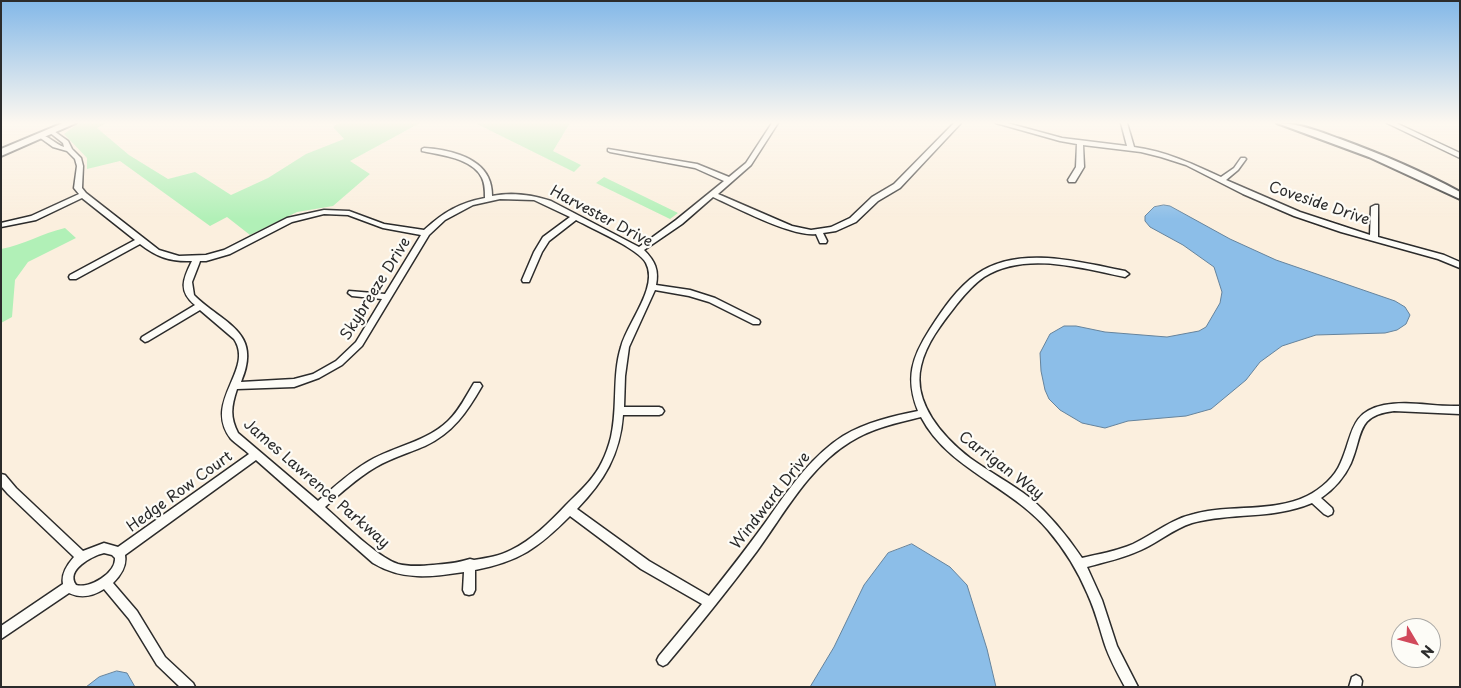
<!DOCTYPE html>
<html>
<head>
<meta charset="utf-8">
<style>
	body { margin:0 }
	#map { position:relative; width:1461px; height:688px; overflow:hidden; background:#fbefde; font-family:"Playpen Sans",sans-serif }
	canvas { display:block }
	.frame { position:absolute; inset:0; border:2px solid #2b2b2b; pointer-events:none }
	.north { position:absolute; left:1391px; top:618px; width:50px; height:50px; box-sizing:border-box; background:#fdfcf7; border:1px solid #a9a8a5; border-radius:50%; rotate:127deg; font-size:14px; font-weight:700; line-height:20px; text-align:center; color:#2b2b2b }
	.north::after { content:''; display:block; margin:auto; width:18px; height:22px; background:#d1495b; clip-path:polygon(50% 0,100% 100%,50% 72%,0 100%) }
</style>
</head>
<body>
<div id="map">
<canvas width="1461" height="688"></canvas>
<div class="frame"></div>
<div class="north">N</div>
</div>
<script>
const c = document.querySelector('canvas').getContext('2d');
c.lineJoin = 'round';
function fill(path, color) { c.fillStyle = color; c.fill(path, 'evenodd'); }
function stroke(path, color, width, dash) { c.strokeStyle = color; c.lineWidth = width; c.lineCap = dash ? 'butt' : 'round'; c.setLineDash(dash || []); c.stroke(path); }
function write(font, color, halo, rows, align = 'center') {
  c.font = font + ' "Playpen Sans",sans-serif'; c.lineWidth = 4.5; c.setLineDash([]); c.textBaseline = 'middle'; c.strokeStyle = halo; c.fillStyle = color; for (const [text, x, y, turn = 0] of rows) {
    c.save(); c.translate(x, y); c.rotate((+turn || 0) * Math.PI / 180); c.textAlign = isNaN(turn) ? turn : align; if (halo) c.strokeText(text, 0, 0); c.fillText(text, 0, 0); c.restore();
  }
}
const green = new Path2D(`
	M79 123H106L97 128 129 155 168 179 195 172 231 195 268 178 306 154 344 139 333 127 339 123H420L350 161 370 174 333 206 297 212 250 235 227 217 210 226 120 161 87 169V158L64 134Z
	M475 123H570L553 151 581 165 574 172Z
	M604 177 678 213 670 219 596 183Z
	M65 228 76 238 28 262 15 280 12 317 1 323V249C23 245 43 233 65 228Z`);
const water = new Path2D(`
	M1164 205 1170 206 1230 239 1276 260 1395 301 1405 307 1410 315 1406 324 1397 330 1385 333 1316 335 1282 346 1260 362 1246 380 1211 409 1186 416 1128 421 1105 428 1082 423 1060 410 1049 399 1045 390 1041 371 1040 353 1050 334 1064 326H1076L1105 332 1167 337 1199 331 1206 327 1220 303 1222 292 1214 267 1183 245 1150 227 1145 221V216L1154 207Z
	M912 544 950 567 967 585 987 649 996 687H810L834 647 864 585 888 553Z
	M117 671 127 673 135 687H86L99 677Z`);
const street = new Path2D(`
	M772 123H778L751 165 718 194 792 226 811 230 831 227 850 218 872 197 894 184 954 123H961L900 188 878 201 856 222 836 231 823 233 827 241 826 243H820L816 234C792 237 737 208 713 197L682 224 644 250C655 261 659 270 656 285L690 290 715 298 759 320 760 322 759 324H753L709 302 689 296 655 290 629 347 625 376 624 407H659L662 408 664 411 662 414 659 415H623C620 455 604 481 577 509L649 561 709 596C728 572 747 548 765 523 787 492 810 457 843 436 866 422 893 416 918 411 905 378 912 357 930 329 943 309 957 288 977 274 1019 245 1079 262 1125 271L1129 274 1125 277C1081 268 1025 251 984 277 974 284 965 294 957 304 943 322 926 343 921 366 912 403 943 437 970 458 989 472 1011 483 1030 498 1050 515 1067 536 1082 558 1099 554 1117 551 1133 544 1154 534 1171 519 1194 514 1231 504 1272 513 1307 496 1321 489 1335 477 1341 462 1353 436 1349 412 1384 405 1408 400 1435 407 1460 406V414L1394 411C1356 415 1363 435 1351 463 1344 478 1334 489 1321 498L1332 508 1333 511 1332 514 1328 516 1324 514 1312 503C1271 520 1232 512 1192 523 1173 529 1159 542 1141 550 1124 558 1105 562 1087 567L1102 600 1117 646 1138 687H1125C1117 672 1109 658 1104 642 1099 626 1095 610 1088 595 1078 571 1065 550 1048 530 1011 486 948 469 921 417 897 423 872 428 850 442 809 467 784 514 757 551 728 590 698 627 667 664L663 666 659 664 657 660 659 656 702 604 641 569 570 516C538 548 520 561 475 570V590L473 594 469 595 465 594 463 590 464 572C431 577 403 581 373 563L256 460 125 555C127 566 121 575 113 583L137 611 165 657 193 683 195 687H180L157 665 129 619 104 589C93 596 82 599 69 593L1 639V626L63 584C61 574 67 565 74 557L8 494 1 486V474L5 475 16 488 83 551 104 543 118 547 249 454C244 449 236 444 231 439 202 401 255 370 234 339L200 310 148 341 145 342 141 339 142 337 195 305C178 291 183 279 192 261 170 262 157 257 140 244L76 279H70L69 277 70 275 135 240 82 198 36 220 1 227V223L31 216 79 194 74 188 77 166 75 159 67 151 53 147 39 137V135C47 134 55 144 64 147L63 143 49 132 48 131 51 129 68 141 72 149 81 158 83 166 82 188 86 193 159 250 179 256 206 255 224 250 287 218 324 210 349 211 384 224 424 230C444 212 459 203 485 198 485 191 485 184 482 178 473 158 440 155 422 151V149L424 148C445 149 478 156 488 177 491 183 492 190 492 196 511 192 533 195 551 201L639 247 676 220 724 181 695 168 610 152 608 151V149L697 164 729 177 746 163ZM500 199 534 200 570 217 543 237 534 252 522 280 523 282H529L542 252 549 241 576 220C591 228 639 249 646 263 659 287 627 323 621 347 612 376 618 407 611 437 609 445 606 454 602 462 594 479 579 492 566 505 550 522 532 540 511 550 500 556 487 558 474 560L470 559C458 563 445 564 433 565 422 566 409 567 398 564 377 557 343 523 325 507 341 493 357 478 376 467 391 458 409 453 425 446 453 433 467 412 482 386L480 383H474C466 396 459 411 448 421 426 442 395 446 369 461 350 472 334 487 318 501L238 433C230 417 231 407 237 389L294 387 319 378 342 365 362 346 429 235 445 220 473 205ZM324 214 348 215 383 228 421 235 385 294 349 291 348 293 352 296 382 299 356 342 336 361 313 374 294 379 241 382C263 331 223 324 194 295L192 282 199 264 200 261H206L230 254 292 222ZM104 553 112 555 115 558C116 573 90 589 76 585 65 570 92 556 104 553Z
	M996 123H1007L1062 138 1127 146 1121 123H1127L1134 147C1165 151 1193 164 1221 177L1234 168 1241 158H1245L1246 159 1238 170 1226 180 1300 212 1370 235 1371 207 1375 205H1378V237L1444 255 1460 262V268L1438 259 1341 232 1294 216 1243 194 1186 165 1161 157 1141 152 1083 145 1084 167 1075 182H1069L1068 180 1076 167 1077 144 1060 141Z
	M1387 123H1396L1460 153V158Z
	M1356 675 1360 677 1362 681 1361 687H1349L1352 677Z`);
const secondary = new Path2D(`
	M63 123H76L1 156V149Z
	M1277 123C1299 123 1320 132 1340 139 1381 154 1421 171 1460 192V199L1369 157Z`);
const streetNames = [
	["Coveside Drive",1319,204,19],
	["Harvester Drive",601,217,28],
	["Skybreeze Drive",376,289,-58],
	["Carrigan Way",1001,466,37],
	["James Lawrence Parkway",316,484,41],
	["Hedge Row Court",180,492,-36],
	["Windward Drive",771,501,-52]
];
fill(green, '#b1f0b7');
fill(water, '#8cbee8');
stroke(water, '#65839c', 1);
stroke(street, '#2b2b2b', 3);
stroke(secondary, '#2b2b2b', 4);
fill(street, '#fdfcf7');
fill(secondary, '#fdfcf7');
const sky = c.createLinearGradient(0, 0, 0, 219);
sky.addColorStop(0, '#83b8e8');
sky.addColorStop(0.56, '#fdf8f0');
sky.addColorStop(1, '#fdf8f000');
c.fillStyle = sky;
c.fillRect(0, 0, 1461, 219);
write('15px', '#2b2b2b', '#fdfcf7', streetNames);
</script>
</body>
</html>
